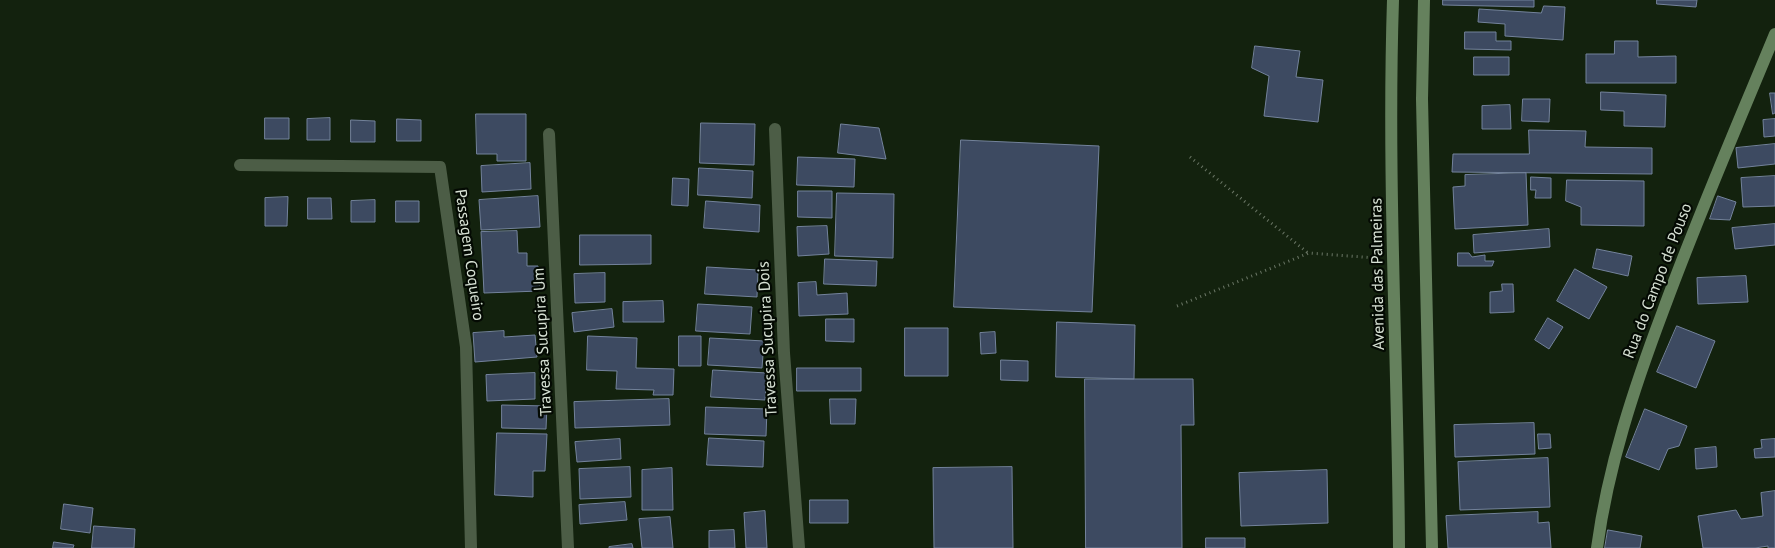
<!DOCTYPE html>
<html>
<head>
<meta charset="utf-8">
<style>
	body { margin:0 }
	canvas { display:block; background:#13220e }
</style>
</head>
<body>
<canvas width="1775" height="548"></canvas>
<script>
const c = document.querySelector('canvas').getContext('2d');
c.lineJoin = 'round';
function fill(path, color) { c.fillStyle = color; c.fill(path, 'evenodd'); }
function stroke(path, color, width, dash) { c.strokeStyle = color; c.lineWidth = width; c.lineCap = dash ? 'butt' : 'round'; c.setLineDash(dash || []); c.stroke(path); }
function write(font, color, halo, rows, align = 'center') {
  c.font = font + ' "PT Sans",sans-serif'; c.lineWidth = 4.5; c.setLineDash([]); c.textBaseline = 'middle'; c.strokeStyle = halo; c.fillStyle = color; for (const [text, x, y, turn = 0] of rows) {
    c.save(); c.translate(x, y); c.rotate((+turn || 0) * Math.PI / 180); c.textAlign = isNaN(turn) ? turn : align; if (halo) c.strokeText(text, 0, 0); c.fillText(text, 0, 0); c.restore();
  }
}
const building = new Path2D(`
	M1443 0H1534V7L1443 5Z
	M1657 0H1697L1696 7 1657 4Z
	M1544 6 1565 7 1563 40 1505 36V24L1478 22 1479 9 1541 13Z
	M1465 32H1496V41H1511V50L1465 49Z
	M1615 41H1638V57L1676 56V83H1586V54H1614Z
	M1255 46 1300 51 1296 77 1323 80 1318 122 1264 116 1269 76 1252 68Z
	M1474 57H1509V75H1474Z
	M1601 92 1666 95 1665 127 1624 126V111L1601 110Z
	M1770 93H1775V113L1773 114Z
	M1523 99H1550L1549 122 1522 121Z
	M1510 105 1511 129H1482V106Z
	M476 114H526V161H497V154H477Z
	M265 118H289V139H265Z
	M330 118V140H307V119Z
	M397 119 421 120V141H397Z
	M1775 119V136L1764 137 1763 120Z
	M351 120 375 121V142H351Z
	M701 123 755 124 754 165 700 163Z
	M841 124 879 128 886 159 838 153Z
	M1529 130 1586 131 1585 147 1652 148V174L1452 172 1453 154H1529Z
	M961 140 1099 146 1092 312 954 307Z
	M1775 144V164L1738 168 1736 148Z
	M798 157 855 159 854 187 797 185Z
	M530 163 531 189 482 192 481 166Z
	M699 168 753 171 752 198 698 195Z
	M1526 173 1528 225 1455 229 1453 187 1465 186V175Z
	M1775 176V206L1743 207 1741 178Z
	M1531 177 1551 178V198H1535L1536 190H1531Z
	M673 178 689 179 688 206 672 205Z
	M1567 180 1644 181V226L1581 225V207L1566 201Z
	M798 191H832V218L798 217Z
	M837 193 894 194 893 258 835 256Z
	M538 196 540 227 481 230 479 200Z
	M1718 196 1736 202 1730 220 1710 219Z
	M288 197 287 226H265V198Z
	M308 198H331L332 219H308Z
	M375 200V222H351V201Z
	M396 201H419V222H396Z
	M706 201 760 205 759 232 704 228Z
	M1775 224V245L1735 249 1732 228Z
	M827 226 829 254 798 256 797 227Z
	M1549 229 1550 247 1474 253 1473 235Z
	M517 231 518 253H527V266H538L540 291 484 293 481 232Z
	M580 235H651V264L580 265Z
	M1597 249 1632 256 1628 276 1593 268Z
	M1458 253H1469L1472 257 1485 255V261H1494L1492 266H1458Z
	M825 259 877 261 876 286 824 284Z
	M707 267 758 270 757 297 705 294Z
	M1575 269 1607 287 1589 319 1557 301Z
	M605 273V302L575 303 574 274Z
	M1746 276 1748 302 1698 304 1697 278Z
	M816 282 817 295 847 293 848 314 799 316 798 283Z
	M1502 284H1513L1514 312 1490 313V292L1502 291Z
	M663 301 664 322H623V302Z
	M698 304 752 307 750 334 696 331Z
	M612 309 614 327 574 332 572 313Z
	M1548 318 1563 327 1549 349 1535 340Z
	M826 319H854V342L826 341Z
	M1057 322 1135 325 1134 379 1056 377Z
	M1677 326 1715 341 1696 388 1657 372Z
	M905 328H948V376H905Z
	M504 331V337L535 335 537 357 475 362 473 333Z
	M995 332 996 353 981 354 980 333Z
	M588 336 637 338 636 368 674 369 673 395H653L654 390 616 389 617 371 587 370Z
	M679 336H701V366H679Z
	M710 338 764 341 762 368 708 365Z
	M1001 360 1028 361V381L1001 380Z
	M797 368H861V391H797Z
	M713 370 767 373 765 400 711 397Z
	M535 373V399L487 401 486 375Z
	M1085 379H1193L1194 425H1181L1182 548H1086Z
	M669 399 670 425 575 428 574 402Z
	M830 399H856L855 424H831Z
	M502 405 547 406 546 429 502 428Z
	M706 407 767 409 766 436 705 434Z
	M1645 409 1687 426 1679 446 1668 449 1659 470 1626 457Z
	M1534 423 1535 454 1455 457 1454 425Z
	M497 433 547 434 545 471H533V497L495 495Z
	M1538 434H1550L1551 448 1539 449Z
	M709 438 764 441 763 467 707 465Z
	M620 439 621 459 577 462 575 442Z
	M1775 439V457L1755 458 1754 449 1762 448 1761 440Z
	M1716 447 1717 467 1696 469 1695 449Z
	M1548 458 1550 507 1460 510 1458 462Z
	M630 467 631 497 580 499 579 469Z
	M1012 467 1013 548H934L933 468Z
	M672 468 673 510H642V470Z
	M1327 470 1328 523 1241 526 1239 473Z
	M1775 491V548H1768V546L1755 548H1703L1698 516 1736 510 1741 519 1763 516 1761 493Z
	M810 500H848V523H810Z
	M625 502 627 520 580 524 579 505Z
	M64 504 93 508 90 533 61 529Z
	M765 511 767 548H746L744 513Z
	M1538 512V523L1549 522 1551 548H1448L1446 516Z
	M670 517 673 548H642L639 519Z
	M94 526 135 529 134 548H92Z
	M734 530 735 548H709V531Z
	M1608 530 1642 536 1640 548H1605Z
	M1206 538H1245V548H1206Z
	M54 542 74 545 73 548H53Z
	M632 544 633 548H609V547Z`);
const path = new Path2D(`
	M1190 157 1308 253
	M1177 306 1309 253 1376 258`);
const street = new Path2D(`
	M775 129 784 353 799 548
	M549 134 568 548
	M240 165 440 167 466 347 471 548`);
const secondary = new Path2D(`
	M1393 0C1387 182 1398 365 1399 548
	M1424 0 1422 99 1432 548
	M1597 548C1608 466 1634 388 1663 311 1697 218 1737 126 1775 34`);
const streetNames = [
	["Passagem Coqueiro",469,255,82],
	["Avenida das Palmeiras",1378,274,-91],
	["Rua do Campo de Pouso",1658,281,-69],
	["Travessa Sucupira Dois",768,339,-93],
	["Travessa Sucupira Um",543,342,-93]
];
fill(building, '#3d4a61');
stroke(building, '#73829b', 1);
stroke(path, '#6a7665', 3, [1, 4]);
stroke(street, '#4c5d46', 12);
stroke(secondary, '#65815d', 12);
write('16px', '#d7e1d4', '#040a03', streetNames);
</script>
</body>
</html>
